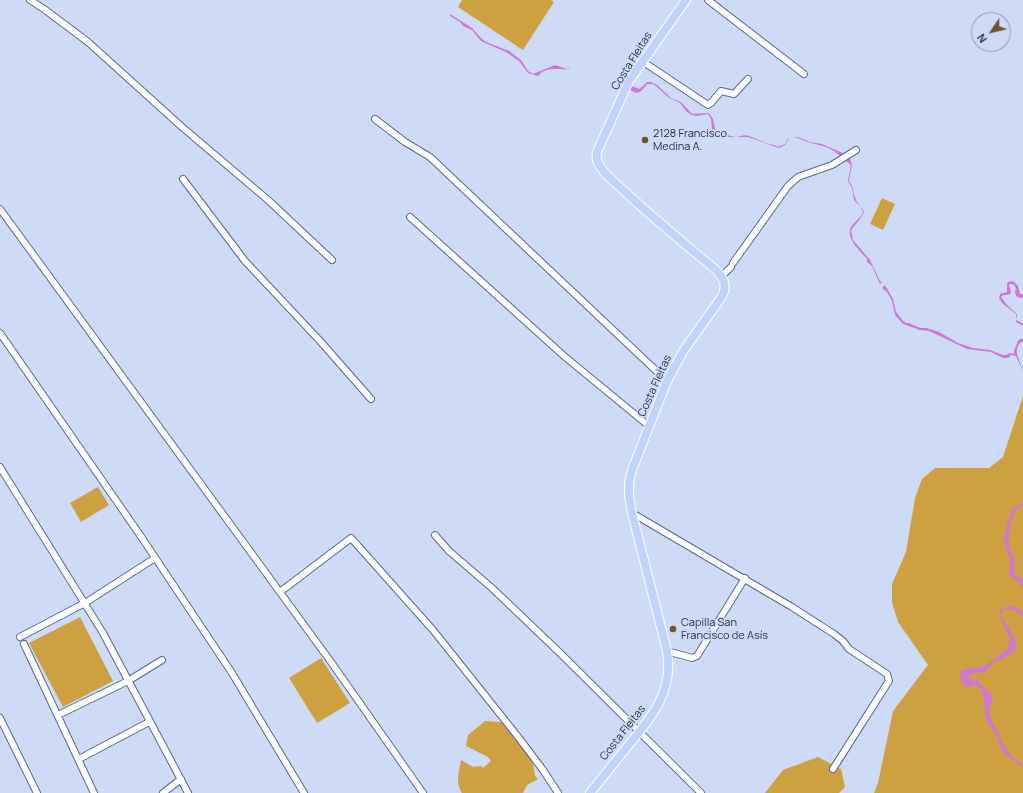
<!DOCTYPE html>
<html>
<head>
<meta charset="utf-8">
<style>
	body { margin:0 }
	#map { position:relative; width:1023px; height:793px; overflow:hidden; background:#cedbf7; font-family:Manrope,sans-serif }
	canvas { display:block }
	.north { position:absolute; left:971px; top:12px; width:40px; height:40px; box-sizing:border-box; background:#cedbf7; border:1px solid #8b96ae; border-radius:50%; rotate:235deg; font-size:11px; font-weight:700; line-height:16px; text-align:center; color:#262f40 }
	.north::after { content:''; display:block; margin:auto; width:14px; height:18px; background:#6d5626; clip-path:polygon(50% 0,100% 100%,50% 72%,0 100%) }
</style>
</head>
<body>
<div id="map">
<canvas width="1023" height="793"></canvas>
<div class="north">N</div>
</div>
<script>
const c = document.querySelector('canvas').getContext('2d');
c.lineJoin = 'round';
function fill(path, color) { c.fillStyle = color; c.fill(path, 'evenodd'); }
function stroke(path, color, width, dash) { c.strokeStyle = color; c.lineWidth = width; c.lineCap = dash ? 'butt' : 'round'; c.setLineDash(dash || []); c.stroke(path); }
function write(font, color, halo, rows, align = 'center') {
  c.font = font + ' Manrope,sans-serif'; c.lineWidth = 3.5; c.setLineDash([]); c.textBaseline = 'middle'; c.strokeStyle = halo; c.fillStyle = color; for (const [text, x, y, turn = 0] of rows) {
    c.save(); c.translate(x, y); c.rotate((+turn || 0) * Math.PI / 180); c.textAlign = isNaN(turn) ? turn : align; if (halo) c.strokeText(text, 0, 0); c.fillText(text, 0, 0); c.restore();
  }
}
const green = new Path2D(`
	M462 0H551L554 2 523 50 458 7Z
	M882 198 895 204 883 230 870 224Z
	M1023 396V793H874L878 783 893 711 928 665 898 622 892 603V584L906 552 915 498 922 479 935 468H989L1003 457Z
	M98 487 109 505 81 522 70 503Z
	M80 617 113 681 63 707 29 643Z
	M321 658 350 703 317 723 289 678Z
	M485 721 501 722 514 735 528 753 533 764 535 776 538 779 527 785 523 793H462C455 782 459 772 461 760L473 767 481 766 483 768 491 761 488 757 466 746 468 735Z
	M818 757 841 769 845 787 839 793H765L783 770Z`);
const water = new Path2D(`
	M450 14 472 28 481 38 486 42 509 51 521 60 528 71 533 74 555 65 567 69 570 68 569 69C558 70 546 66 538 76L528 73 519 61 506 52 485 43 480 40 472 30 463 26 460 22 450 16Z
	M647 82H651L657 85 671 98 681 102 692 114 709 113 713 119 715 129C720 133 729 136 736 137 740 137 744 134 749 136 755 138 760 141 766 143 771 145 774 144 778 147L785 144 788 138 798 137 810 142 822 144 845 154 842 157C838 155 836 152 832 150 824 145 816 145 808 142 801 140 797 136 789 138L785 145 779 148 748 137H729L718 133 712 129 711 119 708 114 697 116 692 115 687 112 680 103 668 97 657 87 653 84H647C641 91 640 96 630 90L631 86 640 89Z
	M850 158 852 165 849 181C855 189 852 190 855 197 856 203 862 206 864 212L860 219 851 230 853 240 870 260 880 281 882 282 880 284 872 266 867 262V259C861 252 845 238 851 227 855 221 860 219 863 212L861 207 854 200 852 188 848 181 851 165 846 161Z
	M1013 281 1018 286 1020 294H1023V297L1020 298 1017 297 1015 293 1016 288 1013 284H1010L1009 285C1011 293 1014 295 1003 295L1001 297 1008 306 1017 314 1016 320 1022 323 1023 326 1016 322V314L1002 303 999 298 1000 294 1007 292V284L1008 282Z
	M885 285 893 299 896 312 903 321 906 323H909L920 328H926L939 332 958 343 973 348 990 350 1003 355H1006L1010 353 1014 354C1013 350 1017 346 1017 342L1020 339H1023V341L1019 344 1017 349V354L1023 372 1016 356 1011 355 1008 358H1003L991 352 967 349 929 331 920 330 903 324 895 315 892 301 887 292 882 288Z
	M1023 502V505L1015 510C1012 519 1007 535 1009 544 1010 550 1013 554 1014 559 1015 570 1010 574 1023 579V587L1017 580 1009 575 1010 559 1005 545 1004 535 1012 509Z
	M1009 606 1018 608 1023 612V616C1017 611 1011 607 1003 610L1001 614C1002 621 1008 624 1010 630 1017 645 1021 649 1004 658 1001 660 998 659 995 661 991 664 988 669 984 673L975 672 968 677 970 680 976 679 991 694 992 697 989 715 999 734 1001 741 1012 757 1022 763 1023 767C1014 761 1005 756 1000 746 998 743 998 738 996 734 994 730 989 726 987 721 982 710 988 691 975 684L971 687H966L960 678 961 671C968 667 976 669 984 666 993 662 999 654 1008 649L1010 639 999 615 1000 610Z`);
const minor = new Path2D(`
	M30 0 44 9 88 42 182 127 268 200 332 260
	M708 0 804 74
	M642 61 708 105 711 103 721 91 734 94 748 79
	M375 119 405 142 430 157 667 381
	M183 179 245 261 320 341 371 399
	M0 209 331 662 423 793
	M410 217 564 356 649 426
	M733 263 788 186 798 177 832 165 856 150
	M722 276 731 267
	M0 333 140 535 232 673 304 793
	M0 467 103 633 188 793
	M632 513 792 607 834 634 843 641 849 649 887 674 889 681 887 684 833 769
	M435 535 449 551 492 588 559 652 701 793
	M280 592 351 538 433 630 519 738 543 770 558 793
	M20 637 85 603 155 558
	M24 644 94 793
	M667 651 692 658 697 656 745 578
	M58 715 128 681 162 660
	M0 718 37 793
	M79 759 149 722
	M163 793 181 779`);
const major = new Path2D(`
	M590 793C602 778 614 763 627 747 651 718 674 692 667 651L632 513C629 498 627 485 632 470L667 381 684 350 721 298C728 287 724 279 717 271 685 244 653 218 623 190 615 182 603 174 598 163 595 156 597 151 600 145L629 81 686 0`);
const markers = [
	[645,140,4,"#6d5626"],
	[673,629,4,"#6d5626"]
];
const streetNames = [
	["Costa Fleitas",632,61,-58],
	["Costa Fleitas",655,386,-66],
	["Costa Fleitas",623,733,-52]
];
const poiNames = [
	["2128 Francisco",653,134],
	["Medina A.",653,147],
	["Capilla San",681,623],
	["Francisco de Asís",681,636]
];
fill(green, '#cda13f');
fill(water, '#cf76d7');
stroke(minor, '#566991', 8);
stroke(major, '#fff', 10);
stroke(minor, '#fff', 6);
stroke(major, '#c0d3fa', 8);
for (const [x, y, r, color] of markers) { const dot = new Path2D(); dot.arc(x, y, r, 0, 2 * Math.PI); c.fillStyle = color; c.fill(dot); stroke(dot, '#cedbf7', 1.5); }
write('11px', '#262f40', '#cedbf7', streetNames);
write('11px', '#262f40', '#cedbf7', poiNames, 'left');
</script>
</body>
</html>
